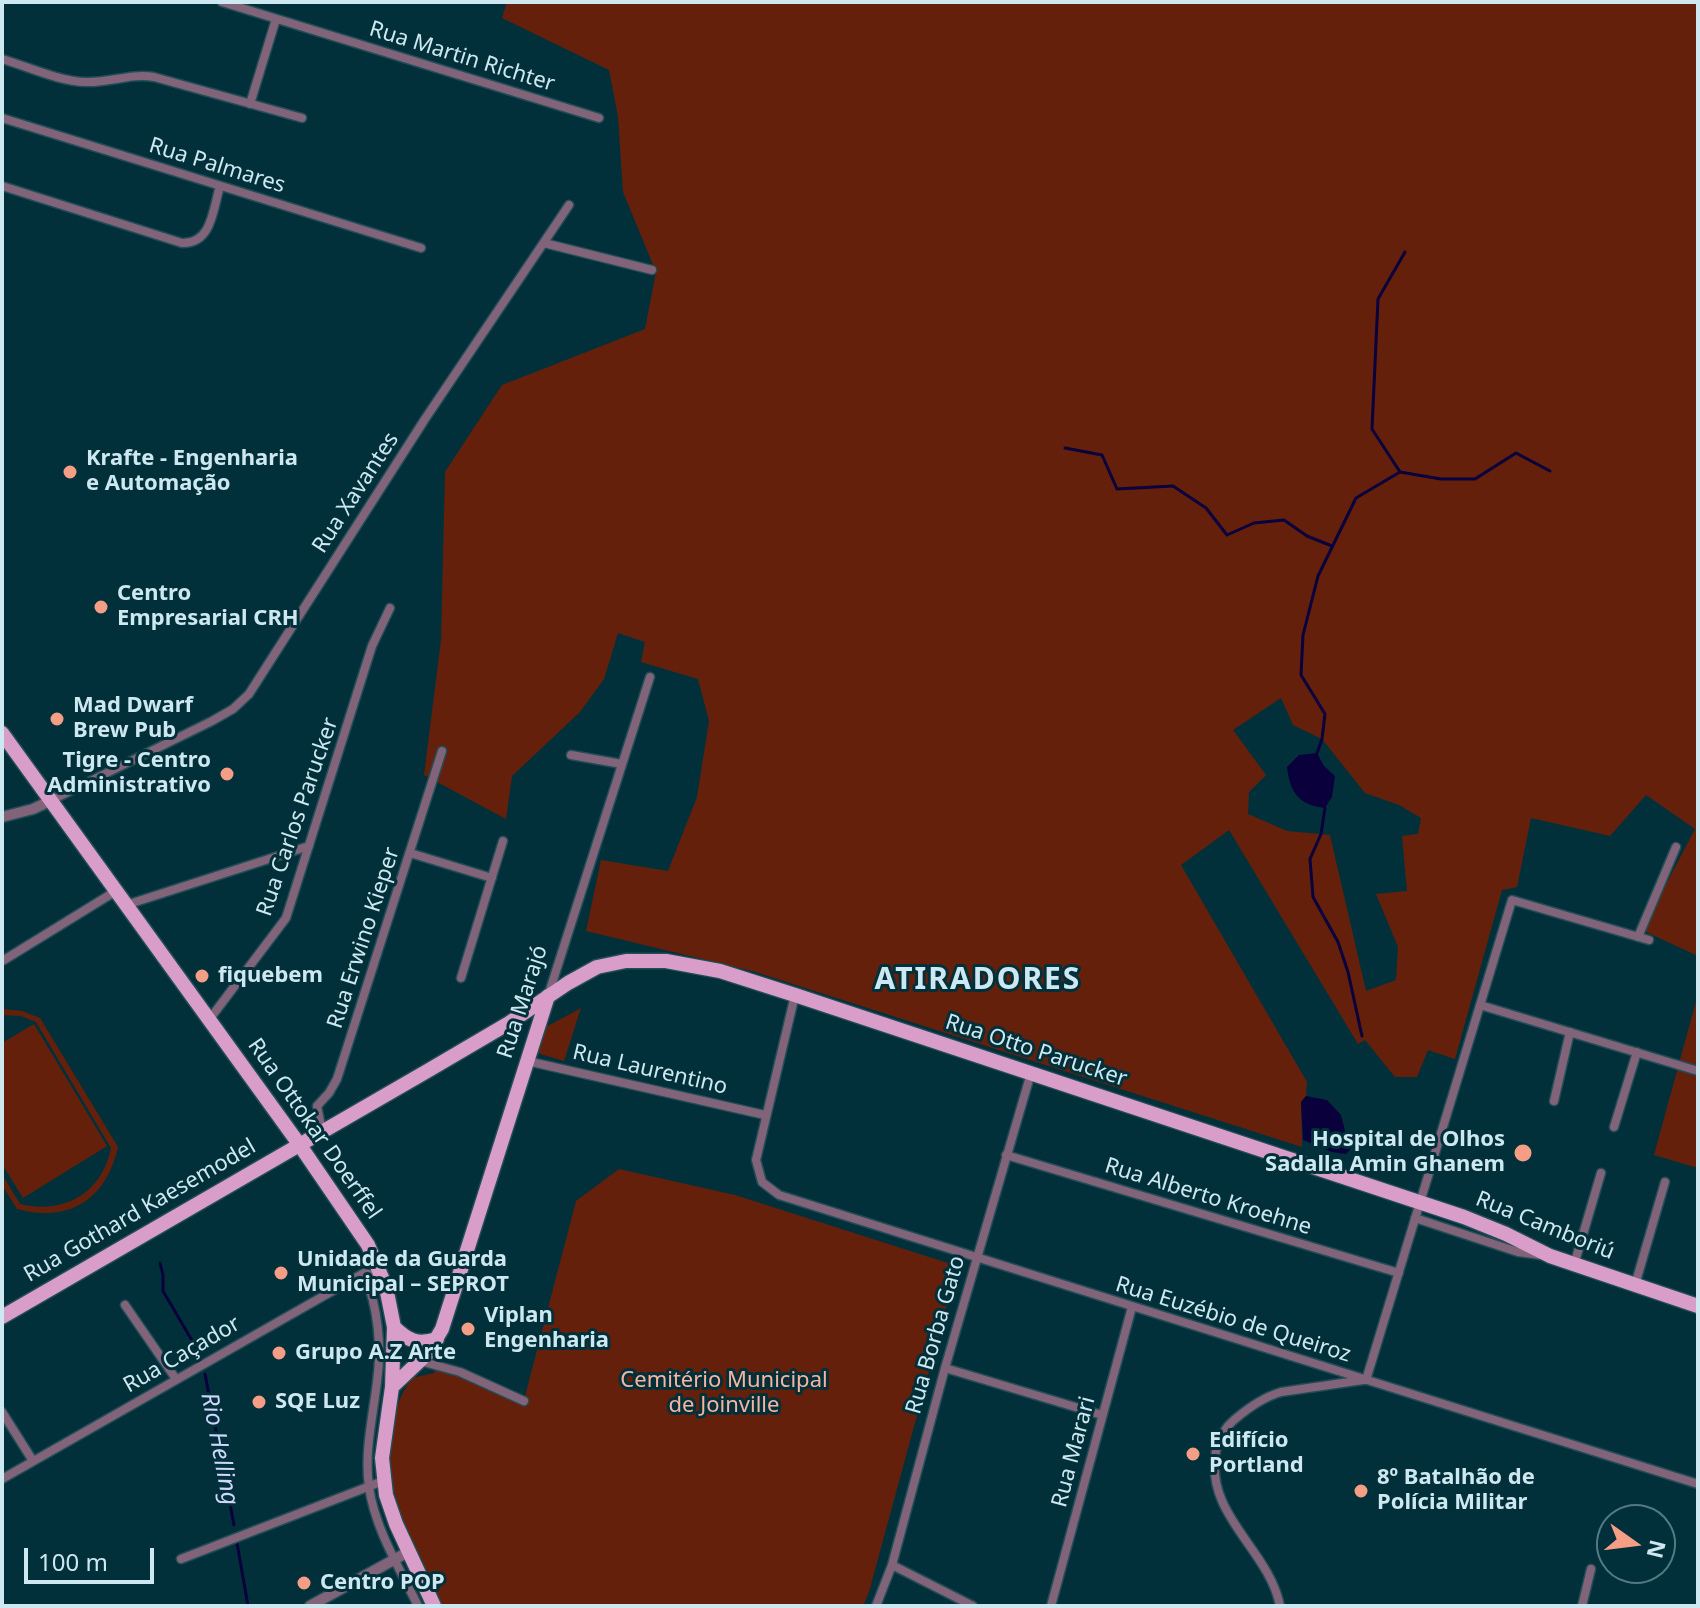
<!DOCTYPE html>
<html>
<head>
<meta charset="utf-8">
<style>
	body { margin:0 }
	#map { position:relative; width:1700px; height:1608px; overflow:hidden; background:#02303a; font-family:"Noto Sans",sans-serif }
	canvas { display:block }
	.frame { position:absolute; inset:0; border:4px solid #cde8f0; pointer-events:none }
	.north { position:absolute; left:1596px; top:1504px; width:80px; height:80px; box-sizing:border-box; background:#02303a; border:2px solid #537a83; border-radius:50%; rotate:104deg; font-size:22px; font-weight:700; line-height:32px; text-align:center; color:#cde8f0 }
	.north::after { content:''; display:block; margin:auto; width:28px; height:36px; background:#f49e86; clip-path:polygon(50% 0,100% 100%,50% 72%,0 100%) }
	.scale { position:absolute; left:24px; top:1548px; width:130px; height:36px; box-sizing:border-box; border:4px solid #cde8f0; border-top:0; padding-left:10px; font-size:24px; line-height:28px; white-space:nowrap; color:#cde8f0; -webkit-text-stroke:6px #02303a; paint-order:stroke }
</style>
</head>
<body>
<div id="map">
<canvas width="1700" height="1608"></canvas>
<div class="frame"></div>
<div class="north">N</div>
<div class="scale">100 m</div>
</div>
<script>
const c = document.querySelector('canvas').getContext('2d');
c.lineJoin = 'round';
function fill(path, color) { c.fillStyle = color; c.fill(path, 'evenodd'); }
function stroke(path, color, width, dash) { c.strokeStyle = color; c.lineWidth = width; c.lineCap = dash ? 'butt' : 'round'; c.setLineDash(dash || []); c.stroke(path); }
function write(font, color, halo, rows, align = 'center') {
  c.font = font + ' "Noto Sans",sans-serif'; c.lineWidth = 6; c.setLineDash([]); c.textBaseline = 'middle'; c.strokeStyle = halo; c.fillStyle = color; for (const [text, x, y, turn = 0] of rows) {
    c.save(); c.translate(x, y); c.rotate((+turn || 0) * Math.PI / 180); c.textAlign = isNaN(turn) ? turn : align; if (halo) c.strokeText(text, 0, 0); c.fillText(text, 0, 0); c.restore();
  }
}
const green = new Path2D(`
	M507 2H1698V956L1642 930 1695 829 1646 795 1610 836 1531 818 1517 887 1502 890 1455 1059 1428 1050 1417 1077H1395L1365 1040 1358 1044 1229 830 1181 865 1307 1082 1306 1096 1301 1102 1302 1147 752 971 586 931 601 860 668 871 697 797 709 721 698 679 641 662 645 642 618 633 604 679 580 712 512 776 506 819 424 775 441 640 445 472 502 385 645 329 656 272 623 192 618 117 609 70 502 18ZM1281 698 1293 725 1322 739 1365 793 1399 805 1421 818 1418 834 1402 836 1407 891 1376 894 1398 947 1396 980 1366 991 1330 835 1287 831 1248 814 1249 792 1266 775 1233 730Z
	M1698 994V1168L1654 1155Z
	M581 1008 564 1061 537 1053 546 1027Z
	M2 1009 22 1011 40 1018 118 1147C106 1200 69 1223 17 1209L2 1185V1174L20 1204C64 1215 102 1193 111 1148L36 1022 21 1016 2 1015Z
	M34 1024 107 1146 23 1198 2 1164V1043Z
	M619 1169 735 1195 951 1264 957 1268 869 1592 863 1606H439C407 1537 361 1451 412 1378L434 1373 437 1366 524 1400 576 1201Z`);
const water = new Path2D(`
	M1317 753 1324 766 1335 776 1332 797 1325 808C1298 805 1290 792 1287 767L1299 755Z
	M1306 1096 1327 1100 1341 1115 1350 1150 1346 1154 1332 1152 1303 1140 1301 1102Z`);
const stream = new Path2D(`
	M1065 448 1102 455 1117 489 1173 486 1206 508 1227 535 1254 523 1284 520 1307 536 1332 546
	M1400 472 1372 429 1378 299 1405 252
	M1317 753 1322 739 1325 714 1301 675 1303 635 1318 576 1356 498 1400 472 1441 479H1475L1516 453 1550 471
	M1325 808 1321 834 1310 859 1313 897 1338 942 1348 972 1362 1036
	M160 1263 163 1275V1291L197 1349
	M205 1374 234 1525
	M237 1543 248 1606`);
const minor = new Path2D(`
	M222 2 599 118
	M2 59C26 66 61 82 86 82 110 83 130 73 154 77L302 118
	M250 104 276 19
	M2 118 421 248
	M2 186 182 243C212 244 213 209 220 186
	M544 243 652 270
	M571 755 622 764
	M50 801 212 721 233 709 249 694 425 419 569 205
	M410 853 492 878
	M126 905 309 846
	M1638 937 1676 847
	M4 960 116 891
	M461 978 503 841
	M795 995 756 1160 762 1182 779 1195 1698 1484
	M548 996 650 677
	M1480 1005 1698 1071
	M209 1020 286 918 372 646 390 608
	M527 1061 765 1115
	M1554 1101 1570 1032
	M1614 1127 1637 1052
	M322 1131 317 1106 329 1093 337 1079 442 751
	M1006 1155 1399 1273
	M1415 1218 1518 1252 1541 1255
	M1574 1265 1601 1173
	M364 1273C378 1307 382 1346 377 1382 373 1416 364 1452 369 1487 375 1529 400 1569 418 1606
	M1635 1285 1665 1182
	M125 1305 176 1379
	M420 1361 460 1372 524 1401
	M945 1368 1102 1415
	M1366 1380 1512 900 1649 940
	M2 1412 33 1461
	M2 1479 364 1273 382 1277
	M181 1559 383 1481
	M892 1565 973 1606
	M876 1606 892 1565 945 1368 1031 1073
	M1051 1606 1132 1307
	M1280 1606C1269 1549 1204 1515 1216 1451 1219 1438 1224 1428 1234 1420 1248 1408 1264 1397 1281 1392L1363 1380
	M1582 1606 1591 1569`);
const tertiary = new Path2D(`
	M2 817 33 809 50 801
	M310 1606 408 1552`);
const primary = new Path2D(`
	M2 733 299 1144 368 1245 386 1287 394 1327 392 1387 382 1458 386 1495 396 1524 434 1606
	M2 1317 429 1070 509 1023 568 983 597 967 626 961H666L720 971 795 995 1464 1217 1506 1234 1550 1256 1698 1306
	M394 1327C408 1341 418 1345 437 1339
	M392 1387 427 1354 442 1329 548 996`);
const markers = [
	[70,472,8,"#f49e86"],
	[101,607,8,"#f49e86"],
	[57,719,8,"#f49e86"],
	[227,774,8,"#f49e86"],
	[202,976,8,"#f49e86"],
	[1523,1153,10,"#f49e86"],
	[281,1273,8,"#f49e86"],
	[468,1329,8,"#f49e86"],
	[279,1353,8,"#f49e86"],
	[259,1402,8,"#f49e86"],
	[1193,1454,8,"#f49e86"],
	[1361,1491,8,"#f49e86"],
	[304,1583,8,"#f49e86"]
];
const streetNames = [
	["Rua Martin Richter",462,57,17],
	["Rua Palmares",217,166,17],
	["Rua Xavantes",356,493,-57],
	["Rua Carlos Parucker",298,817,-71],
	["Rua Erwino Kieper",364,938,-72],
	["Rua Marajó",523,1002,-72],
	["Rua Otto Parucker",1036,1051,18],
	["Rua Laurentino",650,1070,13],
	["Rua Ottokar Doerffel",314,1129,55],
	["Rua Alberto Kroehne",1208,1197,17],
	["Rua Gothard Kaesemodel",140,1211,-30],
	["Rua Camboriú",1545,1226,22],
	["Rua Euzébio de Queiroz",1233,1320,17],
	["Rua Borba Gato",936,1335,-74],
	["Rua Caçador",182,1355,-30],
	["Rua Marari",1074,1452,-75]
];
const poiNames = [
	["Krafte - Engenharia",86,459],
	["e Automação",86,484],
	["Centro",117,594],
	["Empresarial CRH",117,619],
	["Mad Dwarf",73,706],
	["Brew Pub",73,731],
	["Tigre - Centro",211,761,"right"],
	["Administrativo",211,786,"right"],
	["fiquebem",218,976],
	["Hospital de Olhos",1505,1140,"right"],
	["Sadalla Amin Ghanem",1505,1165,"right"],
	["Unidade da Guarda",297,1260],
	["Municipal – SEPROT",297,1285],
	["Viplan",484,1316],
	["Engenharia",484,1341],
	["Grupo A.Z Arte",295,1353],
	["SQE Luz",275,1402],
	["Edifício",1209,1441],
	["Portland",1209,1466],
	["8º Batalhão de",1377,1478],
	["Polícia Militar",1377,1503],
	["Centro POP",320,1583]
];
const parkNames = [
	["Cemitério Municipal",724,1381],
	["de Joinville",724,1406]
];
const waterNames = [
	["Rio Helling",219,1449,79]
];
const districtNames = [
	["ATIRADORES",978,980]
];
fill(green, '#65200b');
fill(water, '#0a003c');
stroke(stream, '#0a003c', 3);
stroke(minor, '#224d57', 11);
stroke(tertiary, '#224d57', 13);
stroke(primary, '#224d57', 17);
stroke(minor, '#816479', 8);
stroke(tertiary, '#816479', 10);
stroke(primary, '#d99dc9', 14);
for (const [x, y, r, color] of markers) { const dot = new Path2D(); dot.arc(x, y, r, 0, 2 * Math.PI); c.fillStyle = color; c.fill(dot); stroke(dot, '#02303a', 3); }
write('22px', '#cde8f0', '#02303a', streetNames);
write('bold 22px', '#cde8f0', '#02303a', poiNames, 'left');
write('22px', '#f7b4a1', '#02303a', parkNames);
write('italic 24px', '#ced6fd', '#02303a', waterNames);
c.letterSpacing = '2px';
write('bold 30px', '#cde8f0', '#02303a', districtNames);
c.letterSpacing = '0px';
</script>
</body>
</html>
